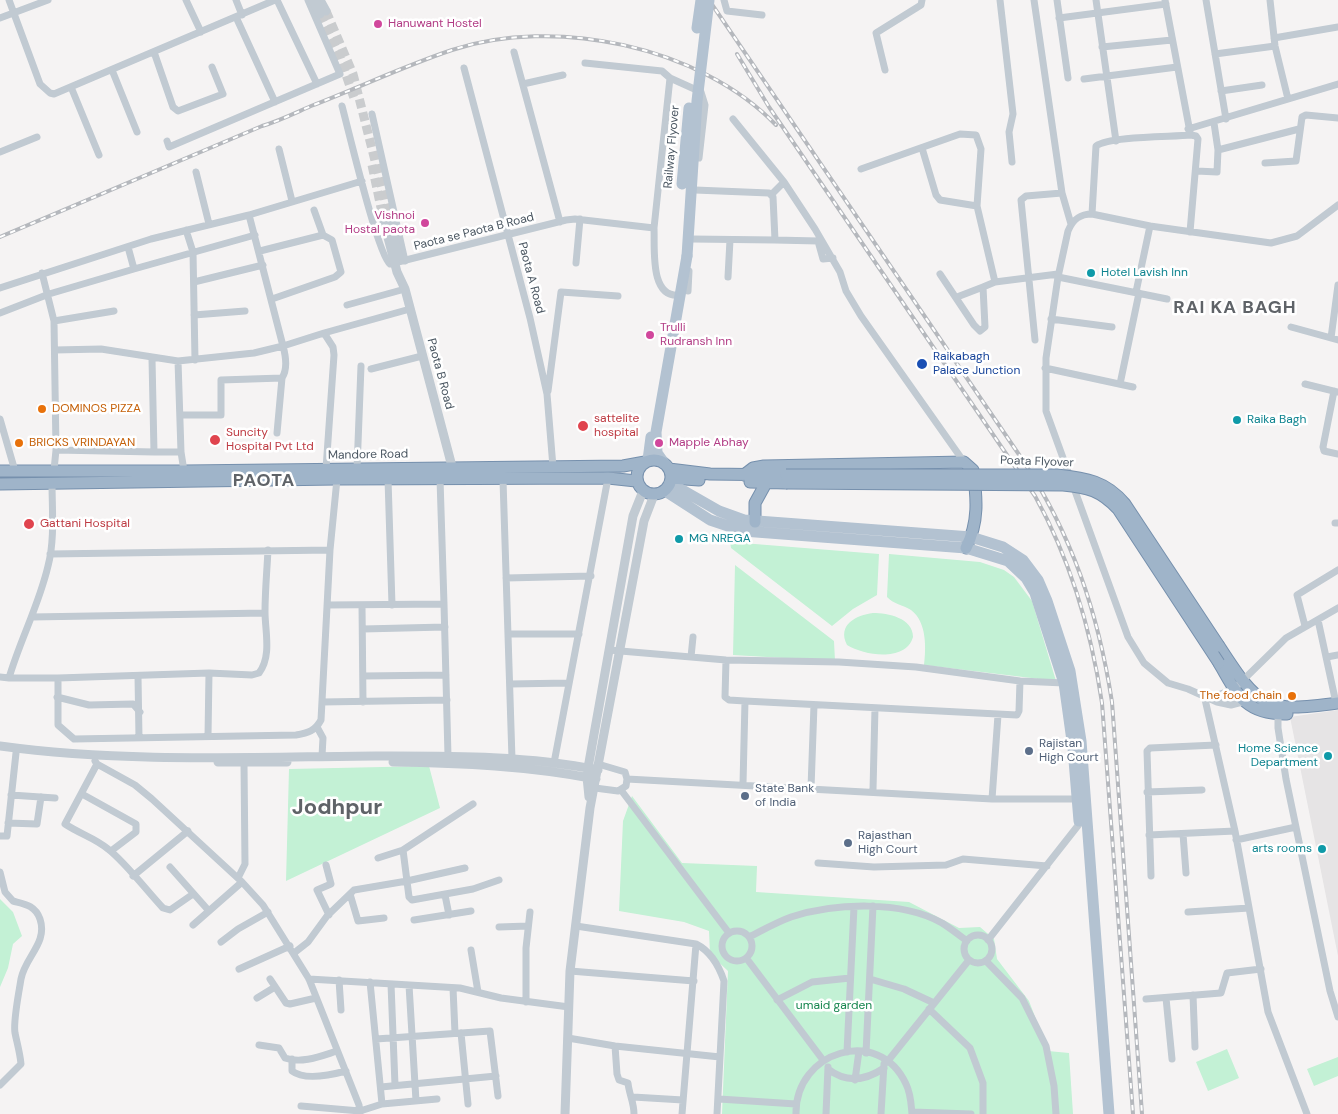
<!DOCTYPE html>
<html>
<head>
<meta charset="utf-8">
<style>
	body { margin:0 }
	canvas { display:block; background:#f5f3f3 }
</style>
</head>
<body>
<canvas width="1338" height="1114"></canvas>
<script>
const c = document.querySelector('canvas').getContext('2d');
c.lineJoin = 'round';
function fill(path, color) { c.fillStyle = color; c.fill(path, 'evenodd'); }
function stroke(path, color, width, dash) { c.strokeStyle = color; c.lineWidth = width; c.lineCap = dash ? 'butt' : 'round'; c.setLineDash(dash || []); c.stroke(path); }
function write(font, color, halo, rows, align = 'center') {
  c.font = font + ' "DM Sans",sans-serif'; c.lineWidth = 5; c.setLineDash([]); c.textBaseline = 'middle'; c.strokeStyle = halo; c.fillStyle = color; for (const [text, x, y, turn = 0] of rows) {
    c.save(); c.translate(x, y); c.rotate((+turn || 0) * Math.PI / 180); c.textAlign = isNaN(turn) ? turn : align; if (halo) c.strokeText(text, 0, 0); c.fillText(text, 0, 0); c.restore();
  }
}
const education = new Path2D(`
	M1338 710V956L1290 717Z`);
const green = new Path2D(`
	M730 542 879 554 877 595 853 609 832 626 731 548Z
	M889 554 980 562 1004 570 1014 577 1032 601 1056 681 924 665C926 648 927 622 911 610 903 605 893 604 887 597Z
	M735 565 834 641 835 661 733 655Z
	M873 613C888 613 913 618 913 637 906 662 865 656 847 645 837 625 856 615 873 613Z
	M429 766 440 808 286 881 289 769Z
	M632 796 682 863 757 866 756 892 909 902 959 928 980 927 994 939 997 959 1029 1001 1048 1051 1069 1053 1073 1114H722L728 971 710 954 709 931 684 922 619 911 623 821Z
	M0 899 13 912 22 936 13 944 8 968 0 987Z
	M1227 1049 1239 1078 1208 1091 1196 1062Z
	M1338 1057V1076L1314 1086 1307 1069Z`);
const tertiaryTunnel = new Path2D(`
	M326 11 353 74 390 220
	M320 14 340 57 355 101
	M372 165 384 222`);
const minor = new Path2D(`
	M9 0 40 84 50 93 54 94 275 0
	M186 0 201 32
	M236 0 242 15
	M277 0 317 84
	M724 0 727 11 762 15
	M1000 0 1013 114 1009 132 1012 162
	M1034 0 1062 193 1071 224
	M1057 0 1068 78
	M1096 0 1116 141
	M1165 0 1190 132
	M1206 0 1226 119
	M1270 0 1275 46 1288 99
	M236 17 275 102
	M0 18 48 0
	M1059 18 1166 4
	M1274 38 1338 27
	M1102 47 1172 40
	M154 52 173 107 178 111 223 94 212 67
	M514 52 560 222
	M1215 54 1275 46
	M585 63 662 71 670 78 701 92 705 105 699 158
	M464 68 530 318 547 394 553 467
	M112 70 137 132
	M885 70 876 33 921 5 922 0
	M1084 79 1177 67
	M523 84 563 75
	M71 87 99 155
	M1221 91 1262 85
	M342 106C348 128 378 256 390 264L566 220 575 219 654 228C655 248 649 300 681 295
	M372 114 405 261
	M733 119 784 182 815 229 840 272 846 291 861 316 964 462
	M1188 129 1338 84
	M167 141 169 147 340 74 308 0
	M922 148 936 195 940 200 977 206
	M279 149 292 201
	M1218 150 1299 129
	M0 152 37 137
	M1265 163 1296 161 1302 117 1306 115 1338 118
	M861 169 960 134 976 135 981 149 977 206 995 282
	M1197 171 1217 172 1218 150 1214 123
	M196 172 209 224
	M695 190 769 193 773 197 775 240 818 241 823 259 833 258
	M772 194 784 182
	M1092 214 1096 146C1110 136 1170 137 1191 135L1196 136 1198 139 1190 232
	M654 228 670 78
	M186 230 193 252 195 360
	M692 239 775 240
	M260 251 323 235
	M576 263 580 219
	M134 269 255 235
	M42 273 54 321 56 450 54 470
	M940 274 974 325 980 331 985 327 983 287 995 282 1058 274
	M728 277 730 240
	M1058 277 1167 299
	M194 282 263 265
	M0 288 151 239 249 215 362 181
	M688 291 689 271
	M1136 292 1150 226
	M957 297 983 287
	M272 299 335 277 341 272 332 240 323 235 314 210
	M347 305 405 289
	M0 313 49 294 134 269 128 247
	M194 315 245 311
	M1051 319 1112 327
	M54 321 114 311
	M1291 327 1338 340
	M324 333 410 309
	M1331 338 1338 285
	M1035 340 1021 200 1026 196 1062 193
	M55 350 101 349 178 361 254 353 283 346 249 215
	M178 361 181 452 184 471
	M1045 368 1133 387
	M371 369 422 356
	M1120 384 1139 293
	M1305 384 1338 392
	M548 391 561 292 618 296
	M1334 391 1323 447 1324 451 1338 454
	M180 415H221V380L282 378C288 369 286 357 283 346L324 333 333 347 334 355 326 469
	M0 419 15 471
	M277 433 282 378
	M56 450 154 452 152 359
	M154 452H181
	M357 469 361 366
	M388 479 392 605
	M503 480 512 759
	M1335 523H1338
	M50 554 330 550 337 479
	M506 578 591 576
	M444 604 448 756
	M328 605 444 604 440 479
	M362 605 363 702
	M32 617 265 613
	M1318 620 1336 703
	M1305 626 1297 595 1338 570
	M363 629 445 627
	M508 634H579
	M609 650 726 660 839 662 916 667 1020 681 1064 683
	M691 657 693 637
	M1327 657 1338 655
	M726 660 725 697 729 700 745 701 1017 715 1019 711 1020 681
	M138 676 139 738
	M363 676 446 675
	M0 677 9 678C20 640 39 605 48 566 55 540 52 509 52 482
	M9 678H58V725L74 739 296 735C308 733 315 731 321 720L330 550
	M58 678 209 673 252 675 259 673C272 656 265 631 265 612 265 591 267 570 268 550
	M510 684 569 683
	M1204 695 1235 831 1268 1012 1307 1114
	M57 697 89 705 133 704 140 712
	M1210 698 1234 689 1286 638 1338 608
	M1246 701 1231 705 1217 702 1188 689 1168 683 1144 663 1128 637 1046 411V358L1058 277 1068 231C1073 219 1080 214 1092 214L1150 226 1271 243 1297 236 1338 205
	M322 702 447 700
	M1278 710V728L1286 779 1330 991 1338 1017
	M317 727 323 738 322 756
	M208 736 209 673
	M95 761 97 764 135 785 152 799 242 882 263 905 309 979 359 1105 360 1114
	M554 763 608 478
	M97 764 65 824C80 834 95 838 108 849 125 862 147 891 163 908L170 910 193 894
	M627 779 992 799H1079
	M743 784 745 701
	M595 788 618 791 626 786 627 779 625 772 598 764
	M811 788 814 705
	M621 790 729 933
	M873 790 875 708
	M1147 792 1202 790
	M82 794 136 824V832L111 851
	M11 795 55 798
	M992 799 998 715
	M8 823 37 824 41 797
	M1183 834 1186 873
	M1149 835 1235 831
	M0 836H7L16 753
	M1236 840 1296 827
	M403 850 473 804
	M378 858 403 850 409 897 412 900 473 889 499 880
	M818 863 874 867 946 865 963 859 1047 866
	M326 865 331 884 317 890 329 915
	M170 867 209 911
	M0 872 5 892 13 901C24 904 35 905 40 919 48 943 25 957 21 979 19 992 13 1021 15 1033 17 1043 20 1053 21 1064L0 1085
	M133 876 188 831
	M1151 876 1147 751 1150 748 1216 745
	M238 878 245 864 244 763
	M350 894 358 921 384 918
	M445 895 449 915
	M1188 912 1249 908
	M414 920 471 911
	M193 925 242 882
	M576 926 696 944C710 951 719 966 724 981L717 1114
	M499 927 528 926
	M722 946a15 15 0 1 1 30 0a15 15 0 1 1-30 0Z
	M964 949a14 14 0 1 1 28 0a14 14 0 1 1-28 0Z
	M749 937C763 930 777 922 791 917 835 903 901 900 942 923 950 928 959 935 967 941
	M988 940 1080 823
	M221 942 238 929 268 912
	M471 950 478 992
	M294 953 308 942 327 916 354 890 407 881 465 868
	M747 959 823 1060
	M986 961 1022 998 1046 1046 1054 1086 1056 1114
	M239 969 290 946
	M570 971 694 981
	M270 979 286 1003 290 1004 316 998
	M309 979 460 988 501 998 569 1007
	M870 979 904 989 934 1003
	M339 980 341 1010
	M391 984 395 1085
	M409 985 416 1101
	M453 988 455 1033
	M1193 995 1195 1047
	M257 998 275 987
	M1166 998 1172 1059
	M1146 999 1221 993 1227 973 1261 969
	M777 1000 812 982 850 978
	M526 1002V948L530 912
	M929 1009 970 1048 983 1083V1114
	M461 1033 468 1104
	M568 1038 615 1046 720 1057
	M376 1039 490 1031 498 1096
	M259 1045 279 1048 285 1058C302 1064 321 1056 337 1051
	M615 1046 617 1074 619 1080 628 1083C629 1094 634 1102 634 1114
	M847 1052 854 907
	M866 1053 873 906
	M292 1059V1071C305 1081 331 1075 346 1071
	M887 1062 969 960
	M828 1069C846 1083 865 1081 884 1068
	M855 1080 859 1051
	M381 1087 496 1076
	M633 1097 683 1100
	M719 1099 796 1104
	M382 1104 437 1099
	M301 1106 360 1111 382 1104 370 982
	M912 1112 971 1114
	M682 1114 696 944
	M796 1114C795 1051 879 1025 906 1084 911 1094 911 1104 912 1114
	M826 1114 828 1067
	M881 1114 884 1064`);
const tertiary = new Path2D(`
	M313 0 320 14
	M320 0 326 11
	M390 220 398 256
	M384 222 397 272 405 289 454 474
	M0 746C124 763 250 757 375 756 449 756 525 755 598 770
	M218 762H287
	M393 762C461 763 529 766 596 779
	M589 797 587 777 588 768 633 516 643 491
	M565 1114 570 971 590 808 644 521 654 495`);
const primary = new Path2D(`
	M648 460 651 437
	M664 463 657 453 656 432 687 256
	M670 483 719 511 744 520 971 537 1003 547 1023 560 1038 580 1047 601 1070 671 1081 741 1109 1114
	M665 491 710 520 743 531 966 548 1008 561 1026 578 1035 593 1064 683 1073 748 1079 821`);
const trunk = new Path2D(`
	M637 477a17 17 0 1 1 34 0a17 17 0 1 1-34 0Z
	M669 469 710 474 786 475
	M0 471H184L623 466 645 462
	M744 475 753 468 764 466 964 462 973 470C977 498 979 522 966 548
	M671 478 699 480
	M750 482 786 483
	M0 484 337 479 608 478 636 481
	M755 522V503L766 483
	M1219 646C1259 708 1265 713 1338 703
	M1219 663C1237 695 1246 715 1287 714`);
const rail = new Path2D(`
	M709 0 1022 459C1072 535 1098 612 1112 702L1142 1114
	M737 54 769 107 1035 496C1071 561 1091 629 1102 703L1133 1114
	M0 237 262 126C279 121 295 113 311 106 358 88 404 66 452 50 554 16 700 46 776 125`);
const primaryBridge = new Path2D(`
	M697 28 701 0
	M682 184 689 108
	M687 256 697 101 709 0`);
const trunkBridge = new Path2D(`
	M786 475H1057C1086 478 1106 481 1125 504L1219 646
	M786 483 1063 485C1088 487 1101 491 1118 509L1219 663`);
const markers = [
	[378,24,5,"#d1479c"],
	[425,223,5,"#d1479c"],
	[1091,273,5,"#0f9aa8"],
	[650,335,5,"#d1479c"],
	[922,364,6,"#1a4fb4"],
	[42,409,5,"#e8710a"],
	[1237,420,5,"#0f9aa8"],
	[583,426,6,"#e0444e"],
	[215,440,6,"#e0444e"],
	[19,443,5,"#e8710a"],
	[659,443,5,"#d1479c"],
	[29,524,6,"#e0444e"],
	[679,539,5,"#0f9aa8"],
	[1292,696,5,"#e8710a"],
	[1029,751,5,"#5c6f8a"],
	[1328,756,5,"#0f9aa8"],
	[745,796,5,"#5c6f8a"],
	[848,843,5,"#5c6f8a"],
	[1322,849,5,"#0f9aa8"]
];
const hotelNames = [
	["Hanuwant Hostel",388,24],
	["Vishnoi",415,216,"right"],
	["Hostal paota",415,230,"right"],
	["Trulli",660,328],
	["Rudransh Inn",660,342],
	["Mapple Abhay",669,443]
];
const streetNames = [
	["Railway Flyover",672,147,-85],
	["Paota se Paota B Road",474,232,-14],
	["Paota A Road",531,278,75],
	["Paota B Road",440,374,75],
	["Mandore Road",368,455,-1],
	["Poata Flyover",1037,462,2]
];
const cultureNames = [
	["Hotel Lavish Inn",1101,273],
	["Raika Bagh",1247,420],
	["MG NREGA",689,539],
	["Home Science",1318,749,"right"],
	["Department",1318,763,"right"],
	["arts rooms",1312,849,"right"]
];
const transitNames = [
	["Raikabagh",933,357],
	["Palace Junction",933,371]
];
const foodNames = [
	["DOMINOS PIZZA",52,409],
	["BRICKS VRINDAYAN",29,443],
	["The food chain",1282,696,"right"]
];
const healthNames = [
	["sattelite",594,419],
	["hospital",594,433],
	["Suncity",226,433],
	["Hospital Pvt Ltd",226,447],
	["Gattani Hospital",40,524]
];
const serviceNames = [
	["Rajistan",1039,744],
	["High Court",1039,758],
	["State Bank",755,789],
	["of India",755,803],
	["Rajasthan",858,836],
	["High Court",858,850]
];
const parkNames = [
	["umaid garden",834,1006]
];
const districtNames = [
	["RAI KA BAGH",1235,308],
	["PAOTA",264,481]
];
const townNames = [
	["Jodhpur",337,808]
];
fill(education, '#e6e4e5');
fill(green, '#c3f1d5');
stroke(tertiaryTunnel, '#caccce', 9, [9, 4.5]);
stroke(trunk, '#7690ad', 13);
stroke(minor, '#c1cad2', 7);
stroke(tertiary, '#c1cad2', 9);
stroke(primary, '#b3c2d1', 11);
stroke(trunk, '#9fb4c9', 11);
stroke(rail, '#b5b8bd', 4);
stroke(rail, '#fff', 2, [5.5]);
stroke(trunkBridge, '#7690ad', 13, []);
stroke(primaryBridge, '#b3c2d1', 11);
stroke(trunkBridge, '#9fb4c9', 11);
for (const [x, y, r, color] of markers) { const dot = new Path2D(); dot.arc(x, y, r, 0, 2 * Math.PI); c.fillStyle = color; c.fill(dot); stroke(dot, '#fff', 2); }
write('12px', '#b23c85', '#fff', hotelNames, 'left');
write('12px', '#4a5661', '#fff', streetNames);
write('12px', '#0d838f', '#fff', cultureNames, 'left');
write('12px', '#164399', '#fff', transitNames, 'left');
write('12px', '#c56008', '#fff', foodNames, 'left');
write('12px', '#be3a42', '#fff', healthNames, 'left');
write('12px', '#4e5e75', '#fff', serviceNames, 'left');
write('12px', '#17864f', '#fff', parkNames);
c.letterSpacing = '1px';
write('bold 18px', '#5f6368', '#fff', districtNames);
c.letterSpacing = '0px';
write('bold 22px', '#5f6368', '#fff', townNames);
</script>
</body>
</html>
